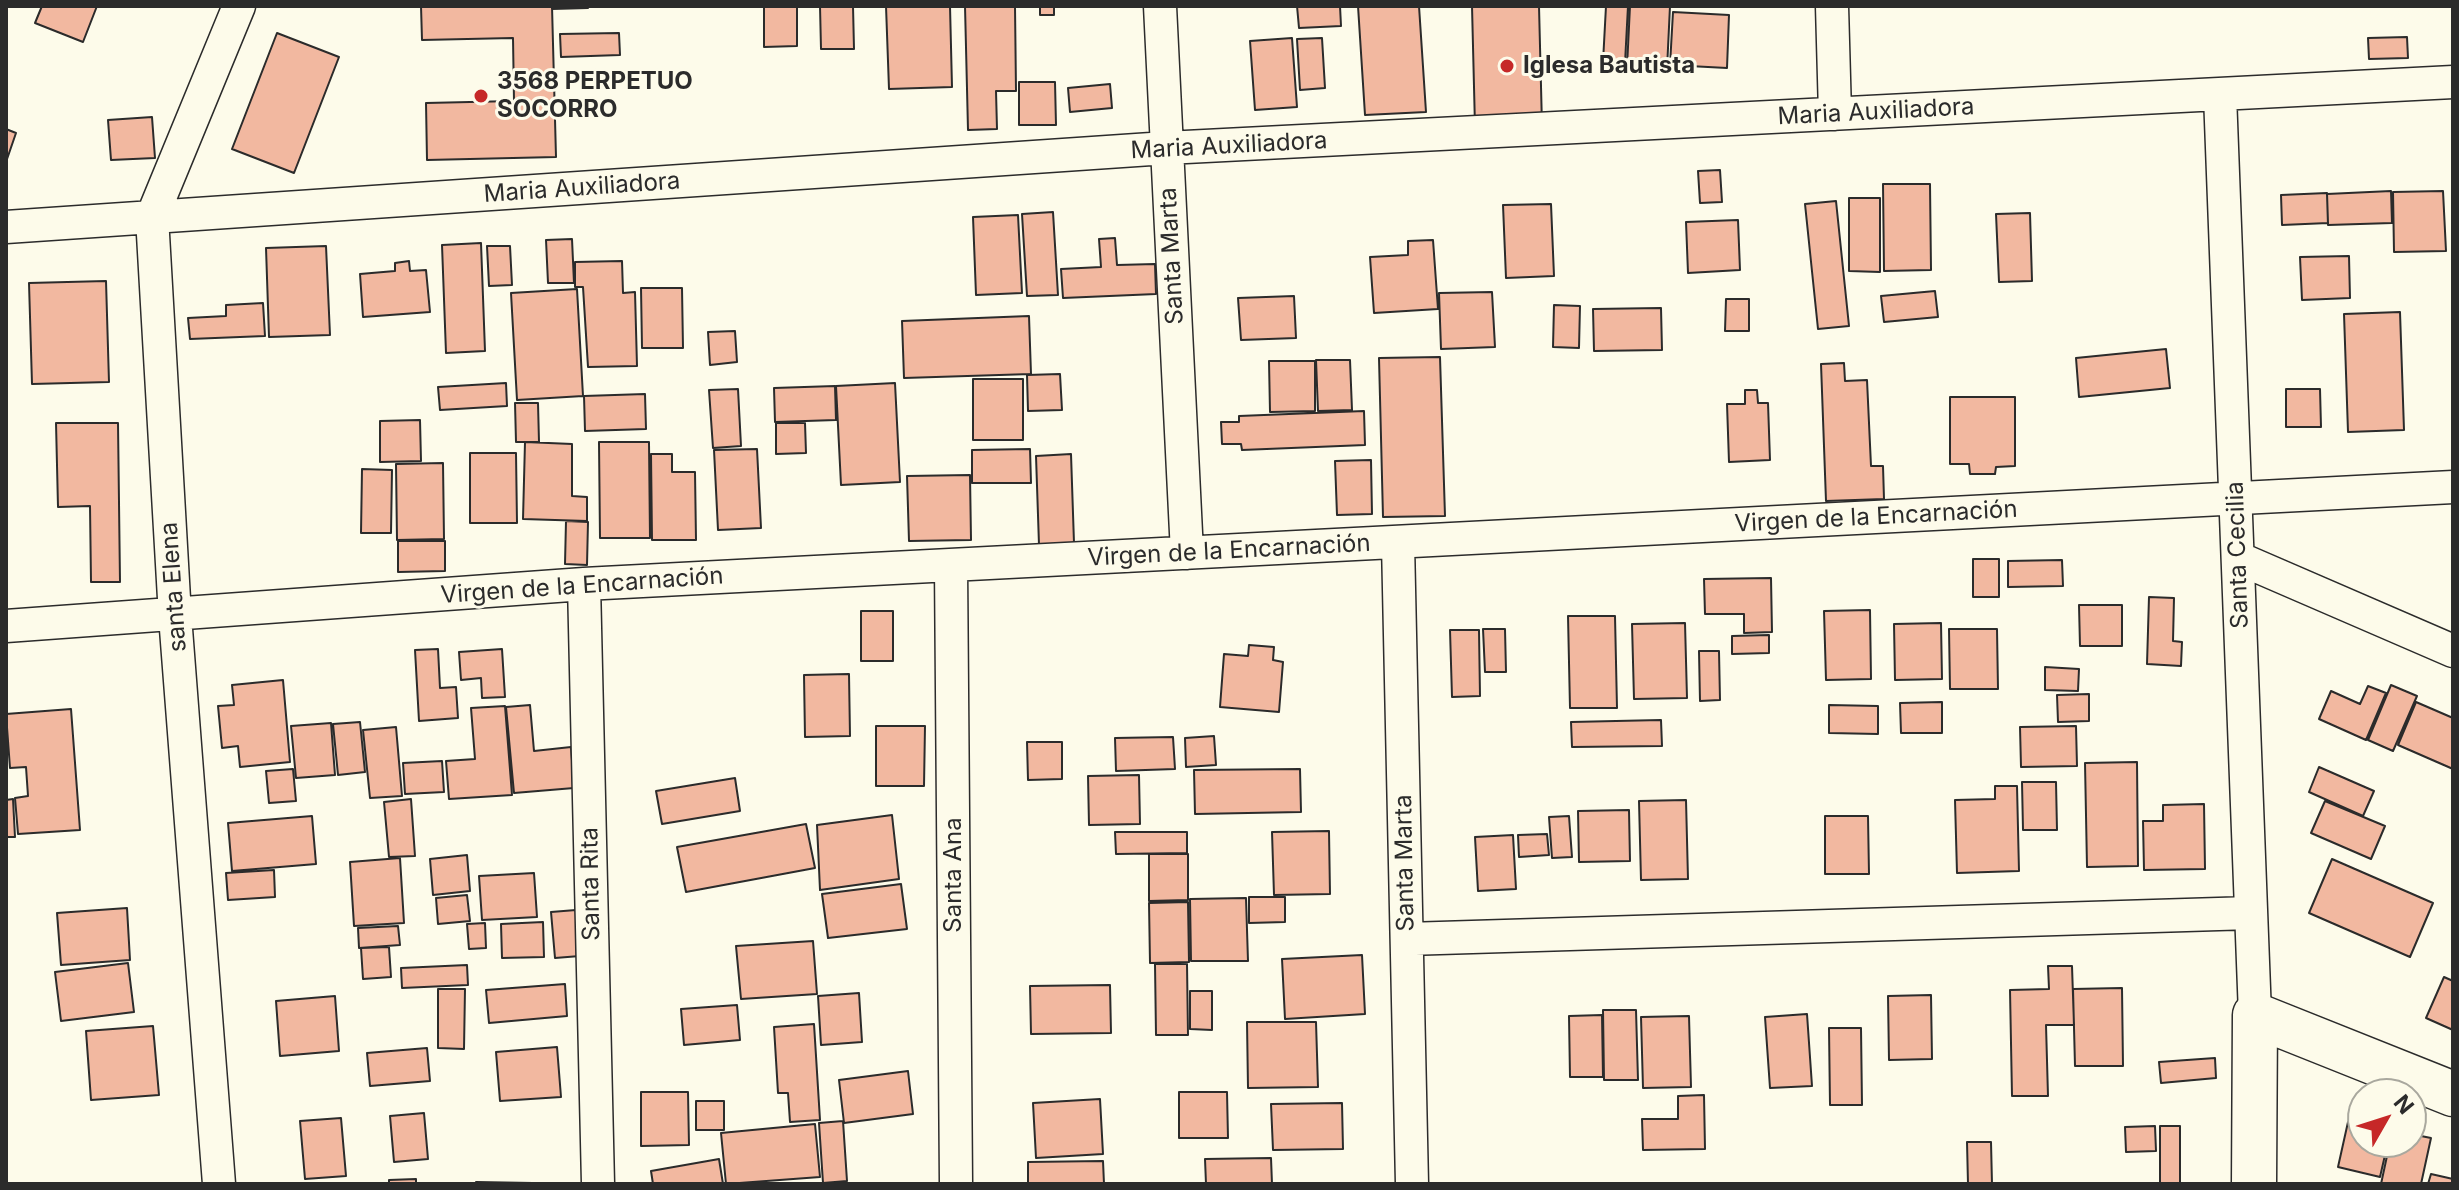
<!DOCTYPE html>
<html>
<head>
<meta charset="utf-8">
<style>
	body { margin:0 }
	#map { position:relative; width:2459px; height:1190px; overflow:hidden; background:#fdfbea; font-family:Inter,sans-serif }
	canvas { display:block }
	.frame { position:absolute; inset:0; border:8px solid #2b2b2b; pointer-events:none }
	.north { position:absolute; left:2347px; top:1078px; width:80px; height:80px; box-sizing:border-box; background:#fdfbea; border:2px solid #a9a89e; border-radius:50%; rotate:51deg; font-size:22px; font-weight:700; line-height:32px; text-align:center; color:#2b2b2b }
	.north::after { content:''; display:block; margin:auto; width:28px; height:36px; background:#c62828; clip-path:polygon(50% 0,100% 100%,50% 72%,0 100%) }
</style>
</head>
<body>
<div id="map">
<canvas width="2459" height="1190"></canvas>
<div class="frame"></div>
<div class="north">N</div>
</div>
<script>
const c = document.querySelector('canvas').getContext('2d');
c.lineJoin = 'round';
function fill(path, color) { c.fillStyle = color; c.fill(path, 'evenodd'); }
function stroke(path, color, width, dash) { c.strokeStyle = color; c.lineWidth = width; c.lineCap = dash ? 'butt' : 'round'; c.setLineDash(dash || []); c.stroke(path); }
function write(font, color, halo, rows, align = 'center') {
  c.font = font + ' Inter,sans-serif'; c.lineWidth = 6; c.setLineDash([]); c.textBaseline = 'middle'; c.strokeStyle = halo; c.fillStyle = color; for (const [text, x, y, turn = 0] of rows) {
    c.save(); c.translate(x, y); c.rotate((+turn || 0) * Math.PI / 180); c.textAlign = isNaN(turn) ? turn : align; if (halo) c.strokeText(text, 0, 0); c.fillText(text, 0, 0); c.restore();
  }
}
const building = new Path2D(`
	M42 6H97L83 42 35 23Z
	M421 6H552L556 157 427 160 426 103 514 101 513 38 422 40Z
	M552 6H588V8L552 9Z
	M764 6H797V46L764 47Z
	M820 6H853L854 49H821Z
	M886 6H950L952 87 889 89Z
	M965 6H1015L1016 91H996L997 129 968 130Z
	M1040 6H1054V15H1040Z
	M1297 6H1340L1341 26 1299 28Z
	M1358 6H1419L1426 112 1365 115Z
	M1472 6H1539L1542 126 1475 127Z
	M1606 6H1628L1625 63 1603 62Z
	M1630 6H1670L1667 69 1627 67Z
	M1673 12 1729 15 1727 68 1670 65Z
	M277 33 339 57 294 173 232 149Z
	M619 33 620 55 561 57 560 34Z
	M2407 37 2408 58 2369 59 2368 38Z
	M1292 38 1297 107 1255 110 1250 41Z
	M1322 38 1325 88 1300 90 1297 39Z
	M1019 82H1055L1056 125H1019Z
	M1110 84 1112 108 1070 112 1068 88Z
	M152 117 155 158 111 160 108 120Z
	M6 129 16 133 6 162Z
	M1720 170 1722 202 1700 203 1698 171Z
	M1883 184H1930L1931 270 1884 271Z
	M2391 191 2392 223 2328 225 2327 194Z
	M2443 191 2446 251 2394 252 2393 192Z
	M2327 193 2328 223 2282 225 2281 195Z
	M1849 198H1880V272L1849 271Z
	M1836 201 1849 326 1818 329 1805 204Z
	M1551 204 1554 276 1506 278 1503 205Z
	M1053 212 1058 295 1027 296 1022 214Z
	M2030 213 2032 281 1999 282 1996 214Z
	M1018 215 1022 293 976 295 973 217Z
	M1738 220 1740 270 1688 273 1686 222Z
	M1115 238 1117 265 1155 264 1156 294 1063 298 1061 269 1101 267 1099 239Z
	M572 239 574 283H548L546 240Z
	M1433 240 1438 309 1374 313 1370 257 1408 255V241Z
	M481 243 485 351 446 353 442 245Z
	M326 246 330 335 269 337 266 248Z
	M487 246H510L512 285 489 286Z
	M2349 256 2350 298 2302 300 2300 257Z
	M409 261 410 271 426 270 430 312 363 317 360 274 395 271V263Z
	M622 261 623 293 635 292 637 366 588 367 583 287H575V262Z
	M106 281 109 382 32 384 29 283Z
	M641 288H682L683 348H642Z
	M577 289 583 396 517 400 511 293Z
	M1935 291 1938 317 1884 322 1881 296Z
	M1492 292 1495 347 1441 349 1439 293Z
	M1294 296 1296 338 1241 340 1238 298Z
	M1726 299H1749V331H1725Z
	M263 303 265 336 190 339 188 318 226 316V305Z
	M1554 305 1580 306 1579 348 1553 347Z
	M1661 308 1662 350 1594 351 1593 309Z
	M2400 312 2404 430 2348 432 2344 314Z
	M1029 316 1031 374 904 378 902 321Z
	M735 331 737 362 710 365 708 332Z
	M2166 349 2170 388 2079 397 2076 358Z
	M1440 357 1445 516 1383 517 1379 358Z
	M1316 360H1350L1352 410 1318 411Z
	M1269 361H1315V411L1270 412Z
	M1844 363 1845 381 1867 380 1871 466H1883L1884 499 1826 501 1821 364Z
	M1060 374 1062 410 1028 411 1027 375Z
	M973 379H1023V440H973Z
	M506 383 507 406 440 410 438 387Z
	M895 383 900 482 841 485 836 386Z
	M835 386 836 420 775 422 774 388Z
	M738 389 741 446 713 448 709 390Z
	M2286 389H2320L2321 427H2286Z
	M1745 390H1757L1758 403H1768L1770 460 1729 462 1727 404H1745Z
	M645 394 646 429 585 431 584 396Z
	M1950 397H2015V466L1996 467 1995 474H1970L1969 464H1950Z
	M515 403H538L539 442H516Z
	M1364 411 1365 445 1242 450 1241 444H1222L1221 422H1239V416Z
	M420 420 421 461 380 462V421Z
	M56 423H118L120 582H91L90 506 58 507Z
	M776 423H805L806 453 776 454Z
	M525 442 572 444V496L587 497V521L523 519Z
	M599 442H649L650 538H600Z
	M757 449 761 528 718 530 714 450Z
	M1030 449 1031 483H972V450Z
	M470 453H516L517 523H470Z
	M651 454H672V472H695L696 540H652Z
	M1071 454 1074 543 1039 545 1036 456Z
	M1371 460 1372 514 1337 515 1335 461Z
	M443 463 444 539 397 540 396 464Z
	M362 469 392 470 391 533H361Z
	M970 475 971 540 909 541 907 476Z
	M566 521 588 522 587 565 565 564Z
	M398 541H445V571L398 572Z
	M1973 559H1999V597H1973Z
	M2062 560 2063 586 2008 587V561Z
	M1771 578 1772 632 1744 633V614H1705L1704 579Z
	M2149 597 2174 598 2173 641 2182 642 2181 666 2147 664Z
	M2079 605H2122V646H2080Z
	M1870 610 1871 679 1826 680 1824 611Z
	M861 611H893V661H861Z
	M1568 616H1615L1617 708H1570Z
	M1685 623 1687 698 1634 699 1632 624Z
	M1941 623 1942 679 1895 680 1894 624Z
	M1483 629H1505L1506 672H1485Z
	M1949 629H1997L1998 689H1950Z
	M1450 630H1479L1480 696 1452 697Z
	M1769 635V653L1732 654V636Z
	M1249 645 1274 647 1273 660 1283 662 1279 712 1220 707 1224 654 1248 656Z
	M438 649 440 688 456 687 458 718 419 721 415 650Z
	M502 649 505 697 482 698 481 678 461 680 459 652Z
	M1699 651H1719L1720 700 1700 701Z
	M2045 667 2079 669 2078 691 2045 690Z
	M849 674 850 736 805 737 804 675Z
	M283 680 290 762 240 767 238 746 222 748 218 706 234 705 232 685Z
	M2391 685 2417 696 2393 751 2368 740Z
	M2368 686 2386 693 2366 740 2319 719 2331 691 2360 704Z
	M2089 694V721L2058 722 2057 695Z
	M1942 702V733H1901L1900 703Z
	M2416 702 2453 718V769L2398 745Z
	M530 705 534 751 571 747 574 788 514 793 506 707Z
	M1829 705 1878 706V734L1829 733Z
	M505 706 512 795 449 799 446 761 475 759 471 708Z
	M71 709 80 830 18 834 15 798 28 796 26 767 10 768 6 714Z
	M1661 720 1662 746 1572 747 1571 722Z
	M360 722 365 772 338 775 333 724Z
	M331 723 335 775 296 778 291 726Z
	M876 726H925L924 786H876Z
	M2076 726 2077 766 2021 767 2020 727Z
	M396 727 402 796 370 798 363 730Z
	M1214 736 1216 765 1186 767 1185 738Z
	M1173 737 1175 769 1116 771 1115 738Z
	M1027 742H1062V779L1028 780Z
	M442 761 444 792 405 794 403 763Z
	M2137 762 2138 866 2087 867 2085 763Z
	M2319 767 2374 791 2363 816 2309 792Z
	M293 769 296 801 269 803 266 771Z
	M1300 769 1301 812 1195 814 1194 770Z
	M1139 775 1140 824 1089 825 1088 776Z
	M735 778 740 811 662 824 656 791Z
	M2022 782H2056L2057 830H2023Z
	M1995 786H2017L2019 871 1957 873 1955 800 1995 799Z
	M13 799 15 837H6V800Z
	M411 799 415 856 389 857 384 802Z
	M1686 800 1688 879 1641 880 1639 801Z
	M2325 801 2385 826 2371 859 2311 833Z
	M2204 804 2205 869 2144 870 2143 821H2163V805Z
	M1629 810 1630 861 1579 862 1578 811Z
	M892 815 899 879 820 890 817 825Z
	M312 816 316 864 232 871 228 823Z
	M1569 816 1572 857 1552 858 1549 817Z
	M1825 816H1868L1869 874H1825Z
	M806 824 815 868 686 892 677 847Z
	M1329 831 1330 894 1274 895 1272 832Z
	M1115 832H1187V853L1116 854Z
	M1547 834 1549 855 1519 857 1518 835Z
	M1513 835 1516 889 1478 891 1475 837Z
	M1149 854H1188V900L1149 901Z
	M467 855 470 891 433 895 430 859Z
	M400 858 404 923 354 926 350 862Z
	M2332 859 2433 903 2410 957 2309 913Z
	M274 870 275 897 228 900 226 873Z
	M534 873 537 917 482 920 479 876Z
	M901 884 907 929 828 938 822 894Z
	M467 895 470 921 438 924 436 898Z
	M1249 897H1285V922L1249 923Z
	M1246 898 1248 961H1191L1190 899Z
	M1188 902 1189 962 1150 963 1149 903Z
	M127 908 130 960 61 965 57 913Z
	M576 910 580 956 555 958 551 912Z
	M543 922 544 957 502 958 501 924Z
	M485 923 486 948 469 949 467 924Z
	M398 926 400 945 359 948 358 928Z
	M813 941 817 994 741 999 736 946Z
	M389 947 391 977 363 979 361 948Z
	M1362 955 1365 1014 1285 1019 1282 959Z
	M128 963 134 1012 61 1021 55 972Z
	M1155 964H1187L1188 1035H1156Z
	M467 965 468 985 402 988 401 968Z
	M2048 966H2072L2074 1025H2046L2048 1096H2012L2010 990 2049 989Z
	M2444 977 2453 981V1030L2426 1018Z
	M565 984 567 1016 489 1023 486 990Z
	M1110 985 1111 1033 1031 1034 1030 986Z
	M2122 988 2123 1066H2075L2073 989Z
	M438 989H465L464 1049 438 1048Z
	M1190 991H1212V1030L1190 1029Z
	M859 993 862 1042 821 1045 818 996Z
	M1931 995 1932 1059 1889 1060 1888 996Z
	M335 996 339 1051 280 1056 276 1001Z
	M737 1005 740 1040 684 1045 681 1009Z
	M1603 1010H1636L1638 1080H1604Z
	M1807 1014 1812 1086 1770 1088 1765 1017Z
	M1602 1015 1603 1077H1570L1569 1016Z
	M1689 1016 1691 1087 1643 1088 1641 1017Z
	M1247 1022H1316L1318 1087 1248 1088Z
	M814 1024 820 1120 790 1122 788 1093H778L774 1027Z
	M153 1026 159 1095 91 1100 86 1031Z
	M1829 1028H1861L1862 1105H1830Z
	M557 1047 561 1097 500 1101 496 1052Z
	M427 1048 430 1081 370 1086 367 1053Z
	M2215 1058 2216 1078 2161 1083 2159 1062Z
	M908 1071 913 1114 844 1123 839 1080Z
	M641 1092H688L689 1145 641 1146Z
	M1179 1092H1227L1228 1138H1179Z
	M1704 1095 1705 1149 1643 1150 1642 1119H1678V1096Z
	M1100 1099 1103 1154 1036 1158 1033 1103Z
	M696 1101H724V1130H696Z
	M1342 1103 1343 1149 1273 1150 1271 1104Z
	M424 1113 428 1159 394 1162 390 1116Z
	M341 1118 346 1176 305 1179 300 1121Z
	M843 1121 847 1181 823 1183 819 1123Z
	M2348 1122 2363 1126V1142H2388L2380 1177 2338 1167Z
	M815 1124 820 1177 726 1184 721 1133Z
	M2155 1126 2156 1151 2126 1152 2125 1127Z
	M2160 1126H2180V1184H2160Z
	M2411 1134 2431 1138 2421 1184H2381L2390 1142H2411Z
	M1967 1142H1991L1992 1184H1968Z
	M1271 1158 1272 1184H1206L1205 1159Z
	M719 1159 723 1184H653L651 1171Z
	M1103 1161 1104 1184H1028V1162Z
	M2431 1174 2453 1179V1184H2428Z
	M416 1179V1184H389V1180Z
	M476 1182 533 1183V1184H476Z`);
const street = new Path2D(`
	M1160 6 1187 553
	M1832 6 1835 114
	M2220 95 2255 1015
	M6 227 1166 148 2453 82
	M1398 543 1412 1184
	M2238 558 2453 651
	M951 566 956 1184
	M584 584 598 1184
	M6 626 584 584 2453 487
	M1407 939 2251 913
	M219 1184 175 616 152 217 239 6`);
const secondary = new Path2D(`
	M2254 1184 2255 1015 2453 1094`);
const markers = [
	[1507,66,8,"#c62828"],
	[481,96,8,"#c62828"]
];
const poiNames = [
	["Iglesa Bautista",1523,66],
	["3568 PERPETUO",497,82],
	["SOCORRO",497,110]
];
const streetNames = [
	["Maria Auxiliadora",1876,112,-3],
	["Maria Auxiliadora",1229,146,-3],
	["Maria Auxiliadora",582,188,-4],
	["Santa Marta",1172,256,-93],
	["Virgen de la Encarnación",1876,517,-3],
	["Virgen de la Encarnación",1229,551,-3],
	["Santa Cecilia",2238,555,-92],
	["Virgen de la Encarnación",582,586,-4],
	["santa Elena",174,587,-94],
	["Santa Marta",1405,863,-91],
	["Santa Ana",954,875,-90],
	["Santa Rita",591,884,-91]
];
fill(building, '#f2b8a0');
stroke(building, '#2b2b2b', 2);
stroke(street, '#2b2b2b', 35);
stroke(secondary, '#2b2b2b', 47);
stroke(street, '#fdfbea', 32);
stroke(secondary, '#fdfbea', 44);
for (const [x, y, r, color] of markers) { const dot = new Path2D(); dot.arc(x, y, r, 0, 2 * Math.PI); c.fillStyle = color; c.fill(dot); stroke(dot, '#fdfbea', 3); }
write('bold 24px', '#2b2b2b', '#fdfbea', poiNames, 'left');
write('24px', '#2b2b2b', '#fdfbea', streetNames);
</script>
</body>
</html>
